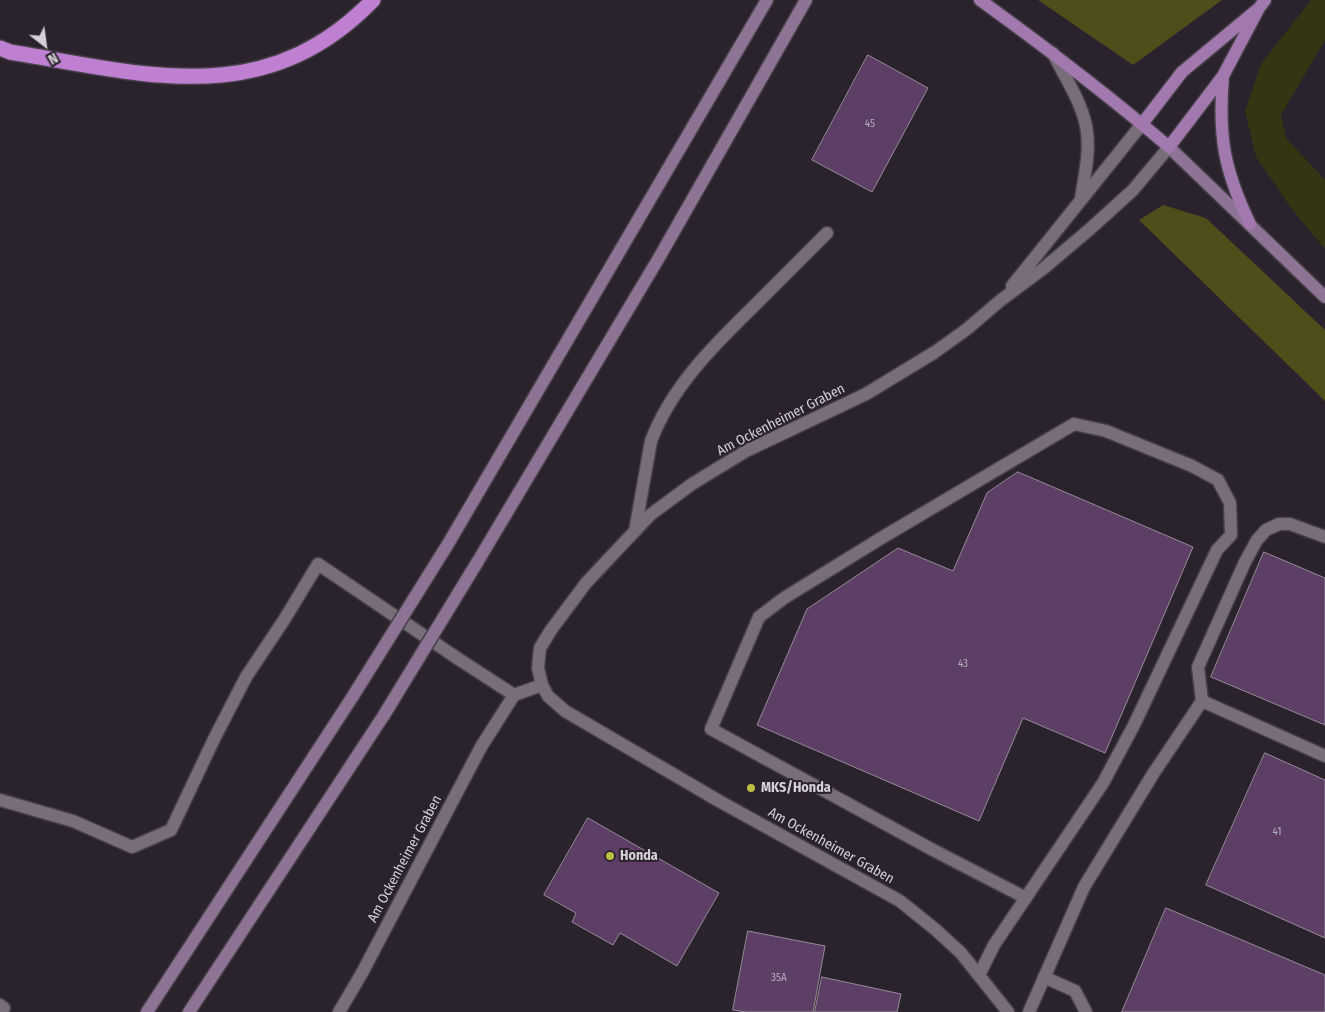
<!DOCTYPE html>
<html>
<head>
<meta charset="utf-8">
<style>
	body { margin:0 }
	#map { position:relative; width:1325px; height:1012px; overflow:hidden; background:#2a222c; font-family:"Fira Sans Condensed",sans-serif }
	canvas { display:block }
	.north { position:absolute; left:20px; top:20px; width:50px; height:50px; -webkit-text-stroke:4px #2a222c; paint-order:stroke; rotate:150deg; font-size:14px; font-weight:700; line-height:20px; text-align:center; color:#d5d0d7 }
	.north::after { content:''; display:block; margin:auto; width:18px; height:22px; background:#d5d0d7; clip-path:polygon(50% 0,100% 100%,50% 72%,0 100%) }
</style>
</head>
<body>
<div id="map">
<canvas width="1325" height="1012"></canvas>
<div class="north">N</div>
</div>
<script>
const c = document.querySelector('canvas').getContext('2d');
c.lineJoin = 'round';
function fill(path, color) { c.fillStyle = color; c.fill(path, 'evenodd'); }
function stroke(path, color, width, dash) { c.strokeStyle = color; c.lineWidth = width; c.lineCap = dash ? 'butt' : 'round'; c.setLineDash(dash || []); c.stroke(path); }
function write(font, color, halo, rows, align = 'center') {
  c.font = font + ' "Fira Sans Condensed",sans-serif'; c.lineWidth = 4; c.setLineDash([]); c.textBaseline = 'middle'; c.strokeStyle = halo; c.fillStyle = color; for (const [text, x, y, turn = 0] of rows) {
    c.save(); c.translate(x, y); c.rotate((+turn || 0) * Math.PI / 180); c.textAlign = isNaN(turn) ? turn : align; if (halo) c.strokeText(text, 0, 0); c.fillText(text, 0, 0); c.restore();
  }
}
const green = new Path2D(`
	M1311 0H1325V40L1281 115 1286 138 1325 180V249L1294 212 1256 157 1245 111 1261 64Z`);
const forest = new Path2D(`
	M1038 0H1222L1133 65Z
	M1163 205 1206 218 1325 330V401L1139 220Z`);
const building = new Path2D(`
	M868 55 928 88 872 192 812 160Z
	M1018 472 1193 547 1105 753 1023 718 979 821 757 725 807 609 898 548 953 571 987 493Z
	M1264 552 1325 578V725L1211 677Z
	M1265 753 1325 780V938L1206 885Z
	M588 818 719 893 677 966 620 933 613 945 572 922 576 913 544 895Z
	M1166 908 1325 975V1012H1122Z
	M748 931 825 946 813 1012H746L733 1010Z
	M822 977 901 994 897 1012H815Z`);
const lane = new Path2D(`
	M635 531 651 441C671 388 712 347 752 308 777 283 802 258 827 233
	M1202 701 1198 667 1245 562 1257 540 1266 530 1279 524H1290L1325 537
	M0 800 73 821 132 847 171 830 214 739 246 677 284 620 318 564 457 658 514 695
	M979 975 994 945 1103 783 1134 725 1217 550 1231 535 1230 503 1218 480 1192 466 1106 431 1074 424 883 537 784 598 759 617 711 729 933 850 1026 898
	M1044 977 1075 991 1086 1012
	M0 1005 4 1008 1 1012
	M339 1012 362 973 481 747 514 695 542 685
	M1029 1012 1084 887 1153 774 1202 701 1325 756`);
const street = new Path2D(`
	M1053 53C1065 78 1084 105 1087 132 1090 154 1084 177 1081 199
	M1012 286 1142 124
	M1008 1012 961 953 936 930 900 901 719 801 565 711 548 696 542 685 538 668 540 648 551 630 586 583 650 515 692 484 746 451 866 394 935 352 967 329 1001 300 1044 268 1090 229 1133 190 1169 147`);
const secondary = new Path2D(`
	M1169 147 1325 297
	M448 544 767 0
	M478 561 660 256 806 0
	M147 1012 353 696
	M189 1012 384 715`);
const primary = new Path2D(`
	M980 0C1045 47 1108 95 1169 147L1223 76 1259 8
	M1223 76C1218 136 1224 170 1250 224
	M1142 124 1182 72 1259 8 1265 0`);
const highway = new Path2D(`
	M0 48 10 52C145 74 264 112 373 0`);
const secondaryBridge = new Path2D(`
	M353 696 448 544
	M384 715 478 561`);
const markers = [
	[751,788,5,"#bdbf43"],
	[610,856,5,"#bdbf43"]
];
const numberNames = [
	["45",870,124],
	["43",963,664],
	["41",1277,832],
	["35A",779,978]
];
const streetNames = [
	["Am Ockenheimer Graben",781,420,-27],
	["Am Ockenheimer Graben",831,846,29],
	["Am Ockenheimer Graben",405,859,-62]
];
const poiNames = [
	["MKS/Honda",761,788],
	["Honda",620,856]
];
fill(green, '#343513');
fill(forest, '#4d4e1a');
fill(building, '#5d3f66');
stroke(building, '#958c98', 1);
stroke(lane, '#453f47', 15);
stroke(street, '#453f47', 15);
stroke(secondary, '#453f47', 15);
stroke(primary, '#453f47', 15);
stroke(highway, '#453f47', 18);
stroke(lane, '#776e79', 12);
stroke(street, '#776e79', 12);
stroke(secondary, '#8d7394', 12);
stroke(primary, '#a279ae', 12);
stroke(highway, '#bf80d2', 15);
stroke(secondaryBridge, '#453f47', 15, []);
stroke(secondaryBridge, '#8d7394', 12);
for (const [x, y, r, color] of markers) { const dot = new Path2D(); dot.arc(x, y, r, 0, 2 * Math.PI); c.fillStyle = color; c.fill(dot); stroke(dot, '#2a222c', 2); }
write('11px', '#b7acbb', null, numberNames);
write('14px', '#d5d0d7', '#2a222c', streetNames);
write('bold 14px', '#d5d0d7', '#2a222c', poiNames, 'left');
</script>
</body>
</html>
